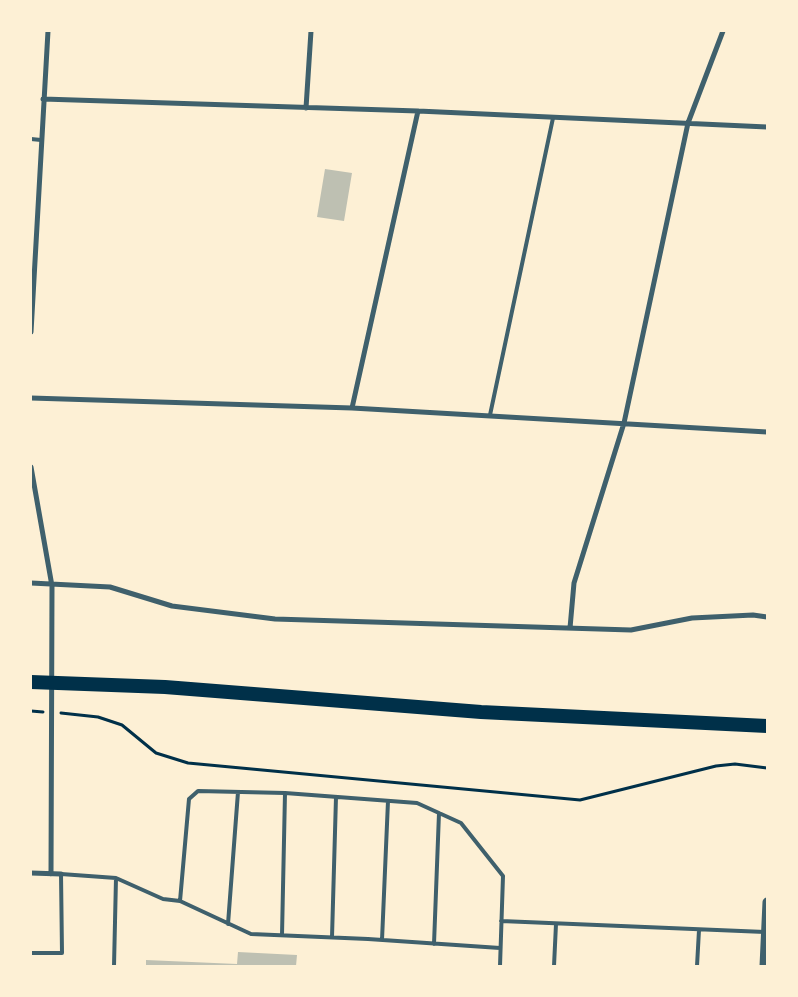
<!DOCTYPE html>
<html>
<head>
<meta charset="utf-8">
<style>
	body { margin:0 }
	#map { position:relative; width:798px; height:997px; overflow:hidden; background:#fdf0d5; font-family:Rubik,sans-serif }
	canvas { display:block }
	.frame { position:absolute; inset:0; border:32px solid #fdf0d5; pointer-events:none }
</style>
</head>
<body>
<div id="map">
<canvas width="798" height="997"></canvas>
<div class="frame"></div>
</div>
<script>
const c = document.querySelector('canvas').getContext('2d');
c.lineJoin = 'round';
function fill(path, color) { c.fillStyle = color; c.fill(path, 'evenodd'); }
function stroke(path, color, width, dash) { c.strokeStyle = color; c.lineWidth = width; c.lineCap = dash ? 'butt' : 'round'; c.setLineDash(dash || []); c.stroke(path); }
const building = new Path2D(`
	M325 169 352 173 344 221 317 217Z
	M238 952 297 955 296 966H146V960L237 964Z`);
const path = new Path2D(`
	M31 711 43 712
	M61 713 98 717 122 725 156 753 188 763 580 800 716 766 735 764 767 768`);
const service = new Path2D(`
	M31 139 41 140
	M490 415 553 118
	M180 901 189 799 198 791 285 793 417 803 461 823 503 876 500 966
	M501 921 765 932
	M228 924 238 792
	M282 935 285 793
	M332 937 336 797
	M382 940 388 801
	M434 944 439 813
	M31 953H62L61 874 116 878 163 899 180 901 251 934 368 939 500 948
	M114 966 116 878
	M554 966 556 924
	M697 966 699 930`);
const minor = new Path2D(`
	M43 99 418 111 767 127
	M306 108 311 31
	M31 332 48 31
	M31 398 352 408 767 432
	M352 408 418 111
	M31 467 52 586 51 874
	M31 583 110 587 172 606 275 619 631 630 692 618 753 615 767 617
	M570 628 574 583 624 423 688 123 723 31
	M31 873 61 874`);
const tertiary = new Path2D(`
	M764 966 767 902`);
const trunk = new Path2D(`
	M31 682 165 687 481 712 767 726`);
fill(building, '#bec0b2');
stroke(path, '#003049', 3);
stroke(service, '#3f606c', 4);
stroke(minor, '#3f606c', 5);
stroke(tertiary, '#3f606c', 9);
stroke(trunk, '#003049', 14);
</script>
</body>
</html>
